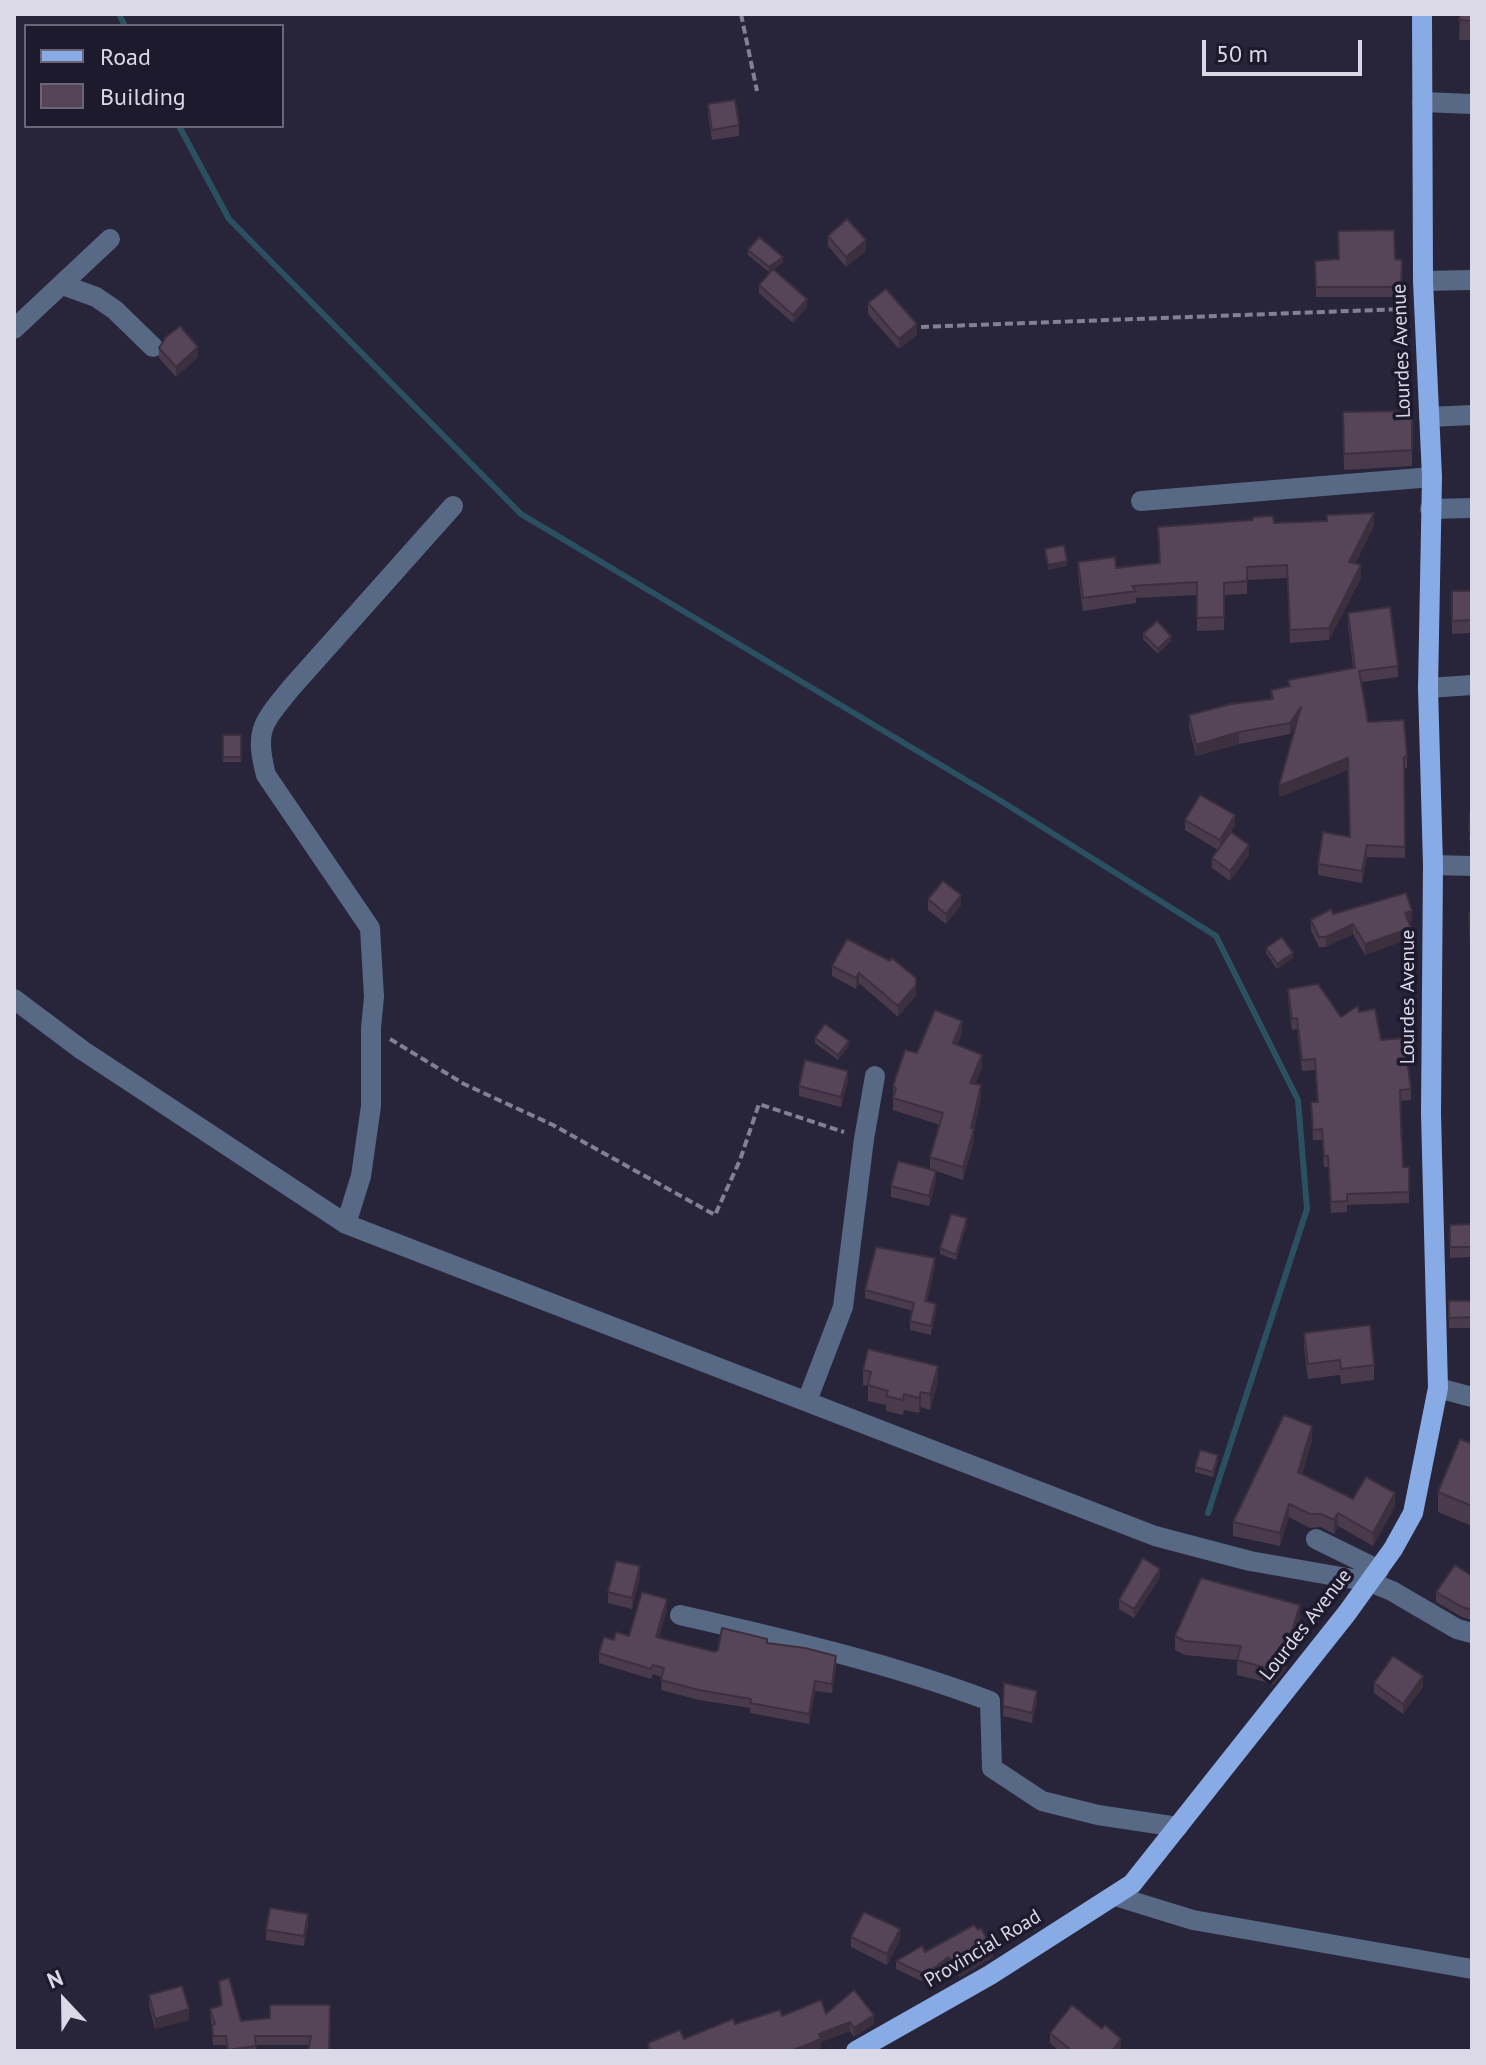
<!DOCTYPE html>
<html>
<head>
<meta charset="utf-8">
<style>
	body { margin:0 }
	#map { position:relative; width:1486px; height:2065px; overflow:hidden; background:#282439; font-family:"PT Sans",sans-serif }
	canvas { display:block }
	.frame { position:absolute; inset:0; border:16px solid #dbd9e7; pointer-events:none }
	.legend { position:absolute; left:24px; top:24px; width:260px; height:104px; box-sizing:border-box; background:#1e1a2e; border:2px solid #6a6678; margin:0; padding:10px 14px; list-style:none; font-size:24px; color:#dbd9e7 }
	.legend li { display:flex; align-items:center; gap:16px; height:40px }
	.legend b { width:40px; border:2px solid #6a6678 }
	.north { position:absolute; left:24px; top:1961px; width:80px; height:80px; -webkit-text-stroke:6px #1e1a2e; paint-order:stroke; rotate:338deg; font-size:22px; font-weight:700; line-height:32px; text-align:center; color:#dbd9e7 }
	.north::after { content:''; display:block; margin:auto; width:28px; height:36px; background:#dbd9e7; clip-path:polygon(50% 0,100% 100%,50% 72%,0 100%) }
	.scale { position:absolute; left:1202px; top:40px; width:160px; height:36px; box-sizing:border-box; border:4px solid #dbd9e7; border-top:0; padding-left:10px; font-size:24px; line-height:28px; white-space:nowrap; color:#dbd9e7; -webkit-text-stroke:6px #1e1a2e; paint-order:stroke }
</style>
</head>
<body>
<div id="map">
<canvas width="1486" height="2065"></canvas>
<div class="frame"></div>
<ul class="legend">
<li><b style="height:10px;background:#88abe6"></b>Road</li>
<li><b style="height:22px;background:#564558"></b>Building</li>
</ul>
<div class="north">N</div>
<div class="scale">50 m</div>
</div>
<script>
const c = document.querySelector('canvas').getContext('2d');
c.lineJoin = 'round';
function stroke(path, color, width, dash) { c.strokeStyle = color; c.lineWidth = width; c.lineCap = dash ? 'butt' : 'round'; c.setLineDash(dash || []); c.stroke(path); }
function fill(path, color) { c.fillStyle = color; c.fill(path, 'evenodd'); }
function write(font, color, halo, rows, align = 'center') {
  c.font = font + ' "PT Sans",sans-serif'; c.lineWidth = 7; c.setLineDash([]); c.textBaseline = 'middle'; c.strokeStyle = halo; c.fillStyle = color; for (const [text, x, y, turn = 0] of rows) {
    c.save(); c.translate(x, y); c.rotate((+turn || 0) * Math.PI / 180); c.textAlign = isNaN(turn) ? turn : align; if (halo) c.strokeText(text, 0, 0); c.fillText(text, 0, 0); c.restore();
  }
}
const stream = new Path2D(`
	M119 14 125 26
	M179 126 229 219 521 514 1001 801 1216 936 1298 1100 1307 1209 1208 1513`);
const path = new Path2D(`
	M741 14 757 91
	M921 327 1403 309
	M390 1039 464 1084 553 1125 715 1215 740 1160 759 1104 844 1132`);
const minor = new Path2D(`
	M1422 102 1472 104
	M1423 281 1472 280
	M63 285 96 297 115 310 153 347
	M14 329 110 239
	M1429 417 1472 415
	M1141 501 1432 477
	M1430 509 1472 508
	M1428 688 1472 685
	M1433 865 1472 866
	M14 999 82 1050 346 1224 1155 1536 1250 1561 1370 1582 1392 1591 1457 1629 1472 1633
	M346 1224 361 1176 371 1106V1028L374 997 370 928 266 775C254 729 263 723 291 688L453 506
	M1438 1388 1472 1397
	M807 1401 843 1307 864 1139 875 1076
	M1316 1539 1379 1570
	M680 1615C785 1639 889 1663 990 1701L992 1768 1042 1801 1098 1815 1178 1827
	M1115 1896 1193 1920 1472 1969`);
const major = new Path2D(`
	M856 2051 990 1975 1132 1884 1347 1613 1393 1549 1413 1513 1438 1388 1431 1114 1433 865 1428 688 1432 477 1423 281 1422 14`);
const wall = new Path2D(`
	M1460 14H1472V40H1459Z
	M708 104 739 125V136L712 140 708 115Z
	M828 236 866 251 846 267 828 246Z
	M748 250 783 263 774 269 807 307 793 323 759 293V285L771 271 769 272 748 255Z
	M1402 260 1401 297H1316L1315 261Z
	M868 303 917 335 899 349 868 314Z
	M159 348 198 357 176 377 159 358Z
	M1412 411V466L1344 470 1343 412Z
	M1274 523 1374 526 1355 564 1361 578 1329 640 1290 643 1287 578 1247 580V594L1224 595V630L1197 631V595L1136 598V603L1083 611 1078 575V562L1116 568 1160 563 1158 527Z
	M1452 591H1472V633L1452 634Z
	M1348 613 1398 666V677L1361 682 1368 722 1407 756V768H1404L1405 858 1367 857 1362 883 1318 875V864L1350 837 1348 770 1279 797 1295 727 1290 734 1239 744 1196 756 1189 727V715L1271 699V690L1288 687V680L1353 668 1348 624Z
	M1143 634 1171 641 1158 654 1143 639Z
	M223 735H241V762H223Z
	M1472 813V841H1469Z
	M1185 820 1235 826 1230 834 1249 855 1230 881 1212 868V858L1218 850 1185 830Z
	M928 899 961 905 946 924 928 910Z
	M1469 913H1472V947H1470Z
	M1333 914 1412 921 1408 922 1411 938 1365 955 1353 934 1326 947H1319L1311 930V920Z
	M847 939 916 995 898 1017 859 983 856 989 832 976V966Z
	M1266 948 1293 958 1277 969 1266 953Z
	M1288 989 1341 1017 1359 1012 1381 1040 1411 1089V1100L1400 1101 1403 1167H1409V1203L1347 1205V1212L1331 1213 1328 1167H1324L1322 1140H1313L1311 1102H1317L1315 1070 1302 1071 1297 1029 1292 1030 1288 999Z
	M962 1034 957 1045 982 1067 975 1084 981 1098 974 1129V1141L963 1180 936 1171V1181L929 1206 891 1197V1186L930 1170V1157L940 1125 893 1110V1086L917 1053Z
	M815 1038 849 1046 838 1060 815 1043Z
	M848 1081 841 1107 799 1096V1086Z
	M967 1224 956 1260 940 1254V1248Z
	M1472 1224V1257L1450 1258V1225Z
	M935 1267 927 1302 936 1312 931 1335 910 1330V1321L913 1311 865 1298V1290Z
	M1449 1301H1472V1328H1449Z
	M1304 1333 1374 1365V1380L1341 1384 1340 1375 1308 1379 1304 1348Z
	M863 1370 938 1381 930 1410 921 1407 919 1413 904 1410 903 1415 886 1411V1405L868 1401V1386L863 1385Z
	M1312 1440 1302 1474 1353 1499 1395 1506 1373 1546 1338 1526 1334 1534 1321 1527 1310 1528 1289 1517 1280 1546 1233 1536V1522Z
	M1472 1444V1526L1438 1512V1492Z
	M1218 1460 1213 1477 1195 1472V1467Z
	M640 1576 632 1609 608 1603V1592Z
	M1472 1576V1620L1462 1617 1436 1602V1592Z
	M1160 1577 1134 1618 1119 1609V1600Z
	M667 1609 659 1637 715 1652 767 1643 836 1666 832 1693 815 1691 809 1724 750 1713V1708L699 1700 661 1690 662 1677 653 1674 651 1679 599 1663V1653L614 1640 629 1636Z
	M1300 1619 1285 1670 1274 1684 1237 1675V1660L1185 1655 1175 1650V1636Z
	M1004 1683 1037 1701 1032 1723 1003 1716Z
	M1374 1683 1423 1687 1403 1714 1374 1693Z
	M308 1924 304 1946 266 1940V1930Z
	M851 1937 900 1939 887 1965 851 1947Z
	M925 1952 993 1957 960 1977 948 1965 926 1983 896 1969V1961Z
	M219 1981 241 2021 270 2018 330 2005 309 2045H256V2051H227L226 2045H213L210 2009 221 2006Z
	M149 1995 189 2020 155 2029 149 2006Z
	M826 2014 874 2024 854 2037 850 2031 821 2042V2048L814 2051H648V2043L684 2039 735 2024 782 2016Z
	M1050 2033 1121 2049 1120 2051H1059L1050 2043Z`);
const shadedWall = new Path2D(`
	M866 240V251L846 267V257Z
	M783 257V263L769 272V267Z
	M807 299V307L793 323V315Z
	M917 324V335L899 349V339Z
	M198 347V357L176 377V367Z
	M1374 513V526L1349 575V562Z
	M1067 561V566L1048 570V565Z
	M1361 565V578L1329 640V628Z
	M1171 636V641L1158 654V649Z
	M1301 707V719L1290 734V723Z
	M1239 732V744L1196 756V745Z
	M1348 758V770L1279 797V786Z
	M1235 815V826L1220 850V840Z
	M1249 845V855L1230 881V871Z
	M1367 845V857L1362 883V871Z
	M961 895V905L946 924V914Z
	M1412 911V921L1405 923V913Z
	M1353 924V934L1326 947V937Z
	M1411 928V938L1365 955V944Z
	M1293 953V958L1277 969V964Z
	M859 973V983L856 989V978Z
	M916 985V995L898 1017V1006Z
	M962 1021V1034L953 1055V1043Z
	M849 1041V1046L838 1060V1055Z
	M982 1055V1067L970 1096V1083Z
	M848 1071V1081L841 1107V1097Z
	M981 1085V1098L973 1132 974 1129V1141L963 1180V1167Z
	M936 1171V1181L929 1206V1196Z
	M967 1218V1224L956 1260V1255Z
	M935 1258V1267L925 1310V1301Z
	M936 1304V1312L931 1335V1326Z
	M938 1366V1381L930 1410V1394Z
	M921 1392V1407L919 1413V1398Z
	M1312 1426V1440L1298 1486V1472Z
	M1395 1493V1506L1373 1546V1533Z
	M1289 1504V1517L1280 1546V1533Z
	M1338 1513V1526L1334 1534V1520Z
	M640 1566V1576L632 1609V1598Z
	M1160 1569V1577L1134 1618V1609Z
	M667 1599V1609L656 1646V1637Z
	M1300 1605V1619L1285 1670 1274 1684V1670Z
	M836 1656V1666L832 1693V1684Z
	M1423 1676V1687L1403 1714V1704Z
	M815 1681V1691L809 1724V1714Z
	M1037 1691V1701L1032 1723V1713Z
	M308 1914V1924L304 1946V1936Z
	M900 1929V1939L887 1965V1954Z
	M993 1950V1957L960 1977V1969Z
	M948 1957V1965L926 1983V1975Z
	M189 2009V2020L155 2029V2019Z
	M874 2015V2024L854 2037V2028Z
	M850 2022V2031L821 2042V2048L814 2051H791L819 2034Z
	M1121 2039V2049L1120 2051H1112Z`);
const building = new Path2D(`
	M1460 14H1472V21L1459 20Z
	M735 100 739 125 712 130 708 104Z
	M847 219 866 240 846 257 828 236Z
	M1394 230 1395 259 1402 260 1401 287H1316L1315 261 1339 259 1338 231Z
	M759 237 783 257 769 267 748 250Z
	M773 269 807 299 793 315 759 285Z
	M886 289 917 324 899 339 868 303Z
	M180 326 198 347 176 367 159 348 166 337Z
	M1412 411V450L1344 454 1343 412Z
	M1374 513 1349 562 1361 565 1329 628 1290 630 1287 565 1247 567V581L1224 583V617L1197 618V582L1132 586 1136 591 1083 598 1078 562 1115 557 1116 568 1160 563 1158 527 1253 520V517L1273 516 1274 523 1327 521V515Z
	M1064 545 1067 561 1048 565 1045 549Z
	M1452 591H1472V620L1452 621Z
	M1390 607 1398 666 1359 671 1368 722 1404 720 1407 756 1404 757 1405 847 1367 845 1362 871 1318 864 1323 832 1350 837 1348 758 1279 786 1301 707 1290 723 1239 732 1196 745 1189 715 1231 704 1273 699 1271 690 1290 686 1288 680 1355 668 1348 613Z
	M1157 621 1171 636 1158 649 1143 634Z
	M223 735H241V757H223Z
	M1200 795 1235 815 1220 840 1185 820Z
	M1470 813H1472V831H1469Z
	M1231 832 1249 845 1230 871 1212 858Z
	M943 881 961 895 946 914 928 899Z
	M1406 893 1412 911 1405 913 1411 928 1365 944 1353 924 1326 937H1319L1311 920 1331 909 1333 914Z
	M1469 913H1472V937H1470Z
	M1282 937 1293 953 1277 964 1266 948Z
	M847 939 890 961 892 958 916 978V985L898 1006 859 973 856 978 832 966Z
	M1318 984 1341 1017 1358 1006 1359 1012 1375 1009 1381 1040 1404 1038 1411 1089 1400 1090 1401 1126 1403 1167H1409V1192L1347 1194V1201L1331 1202 1328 1156H1324L1322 1129 1313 1130 1311 1102H1318L1315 1059 1302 1060 1297 1018 1292 1019 1288 989Z
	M935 1010 962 1021 953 1043 982 1055 970 1083 981 1085 971 1128 974 1129 963 1167 930 1157 943 1113 893 1098 896 1088 893 1086 905 1050 917 1053Z
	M825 1024 849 1041 838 1055 815 1038Z
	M805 1060 848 1071 841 1097 799 1086Z
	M898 1161 936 1171 929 1196 891 1186Z
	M951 1214 967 1218 956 1255 940 1248Z
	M1472 1224V1247H1450V1225Z
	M876 1247 935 1258 925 1301 936 1304 931 1326 910 1321 914 1303 865 1290Z
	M1449 1301H1472V1317L1449 1318Z
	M1370 1325 1374 1365 1341 1369 1340 1360 1308 1364 1304 1333Z
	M868 1349 938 1366 930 1394 921 1392 919 1398 904 1394 903 1400 886 1396 888 1391 868 1385 871 1372 863 1370Z
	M1284 1415 1312 1426 1298 1472 1353 1499 1366 1477 1395 1493 1373 1533 1338 1513 1334 1520 1321 1514H1310L1289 1504 1280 1533 1233 1522Z
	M1460 1439 1472 1444V1506L1438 1492Z
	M1200 1450 1218 1455 1213 1472 1195 1467Z
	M1143 1558 1160 1569 1134 1609 1119 1600Z
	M616 1561 640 1566 632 1598 608 1592Z
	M1455 1565 1472 1576V1610L1462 1607 1436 1592Z
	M1201 1578 1300 1605 1285 1655 1274 1670 1237 1660 1241 1646 1185 1641 1175 1636Z
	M642 1592 667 1599 656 1637 715 1652 718 1650 722 1628 767 1639V1643L805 1648 836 1656 832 1684 815 1681 809 1714 750 1703 751 1699 699 1690 661 1680 664 1668 653 1665 651 1669 599 1653 604 1637 614 1640 616 1632 629 1636Z
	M1393 1656 1423 1676 1403 1704 1374 1683Z
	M1004 1683 1037 1691 1032 1713 1003 1706Z
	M270 1908 308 1914 304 1936 266 1930Z
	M864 1912 900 1929 887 1954 851 1937Z
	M974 1925 978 1930 981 1928 993 1950 960 1969 948 1957 926 1975 896 1961 922 1946 925 1952Z
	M229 1978 241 2021 270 2018V2005H330L329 2051H308L311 2036H255L256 2046 228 2050 226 2036H213L212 2025 215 2024 210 2009 222 2005 219 1981Z
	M182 1986 189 2009 155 2019 149 1995Z
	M854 1990 874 2015 854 2028 850 2022 819 2034 821 2039 791 2051H651L648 2043 680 2030 684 2039 733 2019 735 2024 780 2010 782 2016 821 2000 826 2014Z
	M1072 2005 1102 2029 1105 2025 1121 2039 1112 2051H1072L1050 2033Z`);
const streetNames = [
	["Lourdes Avenue",1402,351,-92],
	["Lourdes Avenue",1408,997,-90],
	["Lourdes Avenue",1306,1625,-52],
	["Provincial Road",983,1949,-31]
];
stroke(stream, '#2b5061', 6);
stroke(path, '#838091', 4, [8, 4]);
stroke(minor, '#586986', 20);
stroke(major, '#88abe6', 20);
fill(wall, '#4a3b4c');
fill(shadedWall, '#3c303e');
fill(building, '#564558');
stroke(building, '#3c303e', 2);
write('20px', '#dbd9e7', '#1e1a2e', streetNames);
</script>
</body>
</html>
